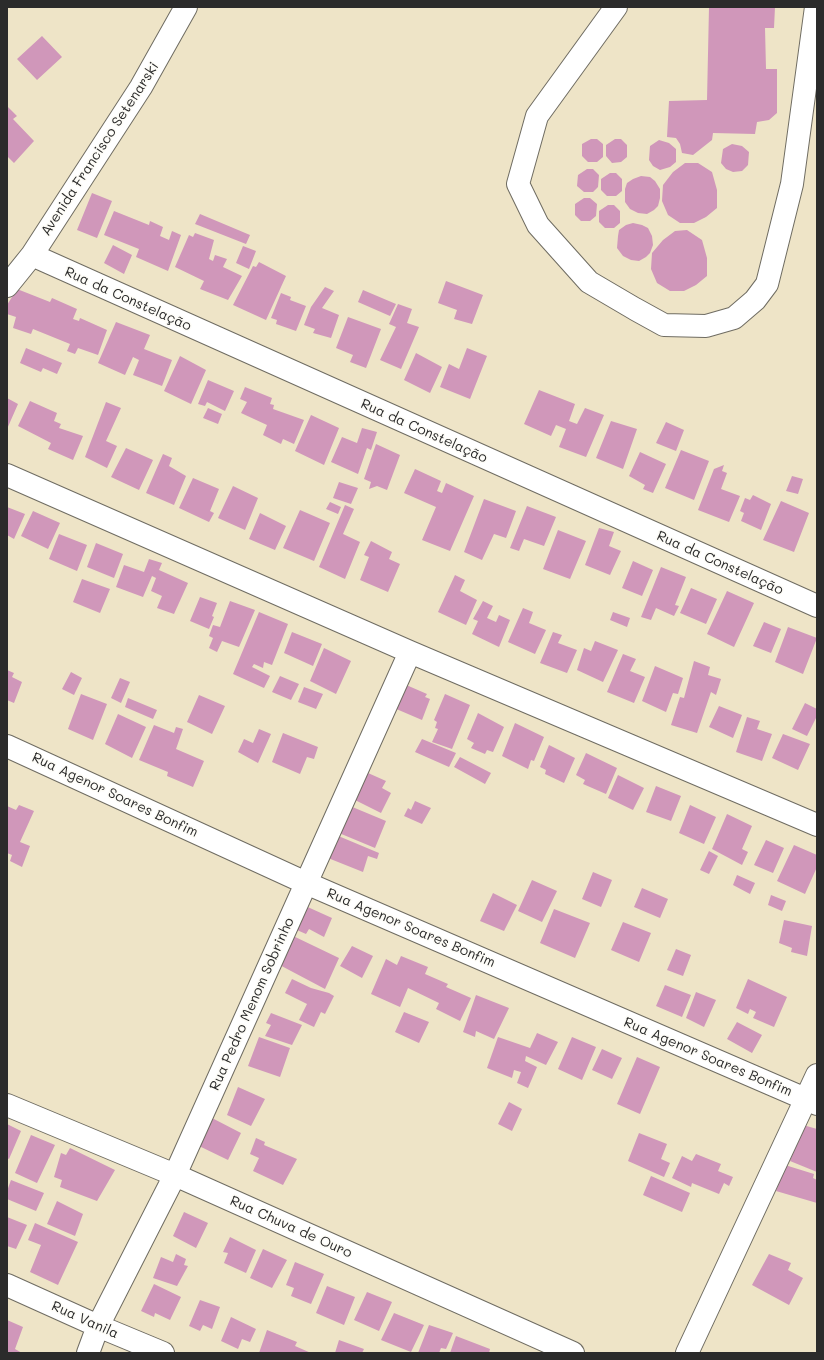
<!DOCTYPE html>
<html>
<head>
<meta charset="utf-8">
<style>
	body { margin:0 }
	#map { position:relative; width:824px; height:1360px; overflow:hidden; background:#eee4c7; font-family:Mali,sans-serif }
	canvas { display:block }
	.frame { position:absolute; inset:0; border:8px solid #2b2b2b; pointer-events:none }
</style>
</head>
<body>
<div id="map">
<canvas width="824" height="1360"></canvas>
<div class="frame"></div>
</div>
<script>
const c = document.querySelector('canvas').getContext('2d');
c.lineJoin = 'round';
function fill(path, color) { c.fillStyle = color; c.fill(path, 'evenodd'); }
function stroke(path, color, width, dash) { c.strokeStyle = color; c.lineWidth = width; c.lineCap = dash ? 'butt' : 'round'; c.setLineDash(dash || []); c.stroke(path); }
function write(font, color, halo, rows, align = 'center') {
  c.font = font + ' Mali,sans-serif'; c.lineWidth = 3; c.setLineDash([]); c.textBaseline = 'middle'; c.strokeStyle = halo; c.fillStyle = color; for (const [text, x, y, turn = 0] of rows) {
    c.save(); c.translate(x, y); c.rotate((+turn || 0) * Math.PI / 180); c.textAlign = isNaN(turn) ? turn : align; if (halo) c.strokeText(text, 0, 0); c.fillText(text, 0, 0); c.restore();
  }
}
const building = new Path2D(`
	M709 7H775L774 28H765L766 69H777V113L769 120 757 122 755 134 713 133 712 140 693 155 682 153 680 144 676 138 667 137 669 101 707 100Z
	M42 36 62 57 37 80 17 59Z
	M7 106 17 116 13 119 34 141 14 163 7 156Z
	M591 139H597L603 144V157L597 162H588L582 156V144Z
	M615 139H621L627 145V157L621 162 612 163 606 156V145Z
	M659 140 669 143 676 149V162L670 167 660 170 653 166 649 160 650 146Z
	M732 144 742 146 749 152 748 165 742 171 733 172 726 169 721 163 723 149Z
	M685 163H698L712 172 717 190V208L706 217 694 223H680L668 215 662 201 663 185 673 172Z
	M587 169H593L599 175 598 187 593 192H584L577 186 578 175Z
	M610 173H616L622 179V191L616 196H607L601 190V179Z
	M641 176 650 177 655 181 660 189V198L658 206 654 210 647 214 638 213 630 209 625 202V189L627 183 633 179Z
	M92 193 112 201 97 238 77 230Z
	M584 198H590L597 204 596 216 590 221H581L575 215V204Z
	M608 205H614L620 211V223L614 228H605L599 222V211Z
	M114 211 149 225 150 221 163 227 160 236 169 240 172 231 181 235 168 271 136 257 139 249 104 235Z
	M200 214 250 235 246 244 195 224Z
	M633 223 642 225 648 228 652 236 653 245 650 253 646 257 639 261 631 260 623 256 617 248 618 236 619 230 626 225Z
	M687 230 702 240 707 258V276L696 285 684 291H670L657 283 651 269 652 253 663 240 675 231Z
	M195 233 214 240 209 259 213 261 215 255 227 259 223 267 242 276 228 300 200 289 204 281 175 267 189 235 193 237Z
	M113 245 132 255 124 274 104 263Z
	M243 246 256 251 249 269 236 263Z
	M259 262 286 276 266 320 233 305 253 266 256 267Z
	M446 281 483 295 472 324 454 319 457 310 438 303Z
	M325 287 334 291 322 308 339 315 331 338 313 333 315 329 304 325 311 307Z
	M17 289 50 302 52 298 77 309 73 319 79 321 80 318 107 330 98 355 78 348 75 354 67 351 70 344 33 329 31 334 13 328 16 317 7 314V305Z
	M363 290 396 304 390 316 358 302Z
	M281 293 291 297 290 300 306 306 296 331 276 324 277 320 271 318Z
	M398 304 412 309 407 323 419 327 401 369 380 360 396 327 389 324Z
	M348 317 381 329 366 368 350 362 353 355 336 348Z
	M116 322 150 335 144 349 172 360 162 386 133 375 139 360 133 357 125 375 98 363Z
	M26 348 62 363 57 374 43 368 41 372 20 363Z
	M467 348 487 356 470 399 440 387 449 364 459 369Z
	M416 353 442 367 430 393 404 380Z
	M180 356 206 370 191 404 164 391Z
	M208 380 234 391 225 411 207 402 205 406 198 404Z
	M245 387 272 398 270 404 274 405 273 409 304 420 294 444 283 439 281 444 263 435 267 425 241 413 247 402 240 399Z
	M539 390 575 404 569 421 577 424 585 408 604 415 586 457 559 447 566 429 556 425 551 436 524 424Z
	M7 398 18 404 7 429Z
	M30 401 57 413 54 421 61 424 59 428 83 436 73 460 48 449 51 443 18 426Z
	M106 402 121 408 106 441 117 446 107 468 85 457Z
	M208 408 222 414 218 424 203 418Z
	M311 415 339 428 324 465 295 451Z
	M611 421 637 429 623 469 596 458Z
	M666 422 684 430 676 451 656 443Z
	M362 428 377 432 371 450 367 448 358 474 331 462 342 437 357 443Z
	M376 444 400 455 387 490 377 486 369 489 371 482 364 479Z
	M126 448 153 460 139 490 111 477Z
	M681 450 709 461 694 500 665 488Z
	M640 452 666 464 653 493 643 489 645 485 629 476Z
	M163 454 172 458 169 466 186 476 174 505 146 493Z
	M724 465 722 471 727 473 721 489 740 496 729 522 698 510 714 469Z
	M415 469 441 481 437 491 442 493 446 483 474 496 450 551 422 540 436 507 404 493Z
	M792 476 803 479 798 494 786 491Z
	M193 478 219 489 210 511 214 513 209 522 179 508Z
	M339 482 358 488 351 504 333 498Z
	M233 486 258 498 245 530 218 518Z
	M753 495 771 504 761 530 741 521 744 513 740 511 745 498 750 500Z
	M484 499 516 511 506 538 494 534 482 560 464 552Z
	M781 501 809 513 794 552 763 540Z
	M330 502 341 507 338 514 326 509Z
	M345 505 354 509 343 534 360 542 345 579 319 567Z
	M527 506 556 517 544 546 524 539 519 551 510 548Z
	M7 507 25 514 14 539 7 535Z
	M300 510 330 523 314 561 283 548Z
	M33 511 60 523 48 549 21 536Z
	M260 513 286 526 275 550 249 539Z
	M599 528 614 532 609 546 621 551 610 575 585 565Z
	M558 530 586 541 570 579 543 569Z
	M59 534 87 545 77 571 49 559Z
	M371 541 392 552 389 559 400 564 388 592 360 580 369 557 364 555Z
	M96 543 123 554 114 578 87 567Z
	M149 559 162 563 159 570 188 583 174 614 157 608 162 596 151 591 156 578 152 576 143 597 116 587 124 565 144 572Z
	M633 561 653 570 642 596 622 588Z
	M661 567 686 577 675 605 679 606 674 616 656 608 651 620 641 617Z
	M455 575 465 580 460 591 477 600 466 625 438 612Z
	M82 579 110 589 100 613 73 602Z
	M691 588 717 599 706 624 680 613Z
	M727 591 754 603 734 647 707 634Z
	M200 597 217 603 212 616 214 617 209 629 190 621Z
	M230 601 255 610 239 647 222 641 217 652 209 648 213 638 209 636 213 625 220 627Z
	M483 601 493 606 487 618 496 622 499 615 510 620 499 647 472 634 478 621 473 619Z
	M523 608 533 612 529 623 546 630 535 654 508 642Z
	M259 612 288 624 272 665 264 662 263 668 254 664 252 667 270 676 264 688 233 674Z
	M613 612 630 618 627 627 610 620Z
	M764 622 781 629 771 653 753 646Z
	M788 627 817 638 803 674 775 662Z
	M292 632 322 644 313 666 284 653Z
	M553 632 562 635 558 643 577 650 567 673 540 663Z
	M595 641 618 650 603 682 577 670 584 648 591 651Z
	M324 648 351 661 336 694 310 681Z
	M623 654 636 659 630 671 645 677 634 703 607 692Z
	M694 661 710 667 708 675 721 679 716 695 711 692 697 733 671 725 680 697 684 698Z
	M655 666 683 678 678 694 673 693 666 712 642 701Z
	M7 670 14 673 12 677 22 682 14 703 7 700Z
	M71 672 82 678 74 695 62 689Z
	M280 676 299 684 291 700 272 692Z
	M120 678 130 682 121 703 111 698Z
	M404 684 427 694 425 697 430 699 422 720 394 708Z
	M304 687 323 694 316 709 298 702Z
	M81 694 107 704 93 740 68 729Z
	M445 694 470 705 452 749 432 742 438 729 435 728 437 722 434 720Z
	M199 695 225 706 212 734 187 722Z
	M128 698 157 710 153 719 125 707Z
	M805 703 817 709V716L807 736 792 729Z
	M719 706 742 715 733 738 709 727Z
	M478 713 504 727 493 752 487 750 485 754 471 748 474 743 467 739Z
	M118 714 146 727 132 758 105 744Z
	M747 717 760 721 757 729 772 734 762 761 736 752Z
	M515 723 544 737 534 761 531 760 528 769 502 756Z
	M154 725 174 733 176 727 183 729 176 749 204 761 193 787 167 776 168 772 139 760Z
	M259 729 271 734 258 763 238 752 244 739 253 743Z
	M283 733 318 747 314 759 307 757 300 774 272 762Z
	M783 734 810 744 798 770 772 758Z
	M422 739 456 753 449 767 415 752Z
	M549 745 575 758 564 783 545 774 546 770 540 767Z
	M586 753 617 768 606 794 583 784 585 780 576 775Z
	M460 757 491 773 485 784 454 767Z
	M368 773 386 781 382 788 391 793 381 813 355 800Z
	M618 775 644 788 633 810 608 798Z
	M656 786 681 796 671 821 646 812Z
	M415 801 431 808 422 824 404 816 408 808 411 810Z
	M19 805 34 811 20 842 30 846 22 867 10 861 12 855 7 853V806L16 810Z
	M690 805 716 817 704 844 679 833Z
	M350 806 386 821 375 848 339 833Z
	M727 814 752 826 742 849 748 852 742 865 712 849Z
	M336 835 379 853 377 859 368 856 363 872 328 858Z
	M766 840 784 848 773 873 754 865Z
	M794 845 817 855V867L805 894 777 881Z
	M709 851 718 856 709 874 700 870Z
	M593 872 612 880 601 907 582 899Z
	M737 875 755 883 750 894 733 885Z
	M532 880 557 891 542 922 518 911Z
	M642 888 668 899 660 918 634 907Z
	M493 893 517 905 504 931 480 921Z
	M771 895 786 901 782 911 768 905Z
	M301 904 332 918 324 937 309 929 306 934 290 927Z
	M554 909 590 923 575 958 540 943Z
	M784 920 812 926 807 956 791 952 792 948 779 943Z
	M623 922 651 933 639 962 611 950Z
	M289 934 339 958 325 989 274 962Z
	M352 946 373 956 362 978 340 966Z
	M676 949 691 955 683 976 667 970Z
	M401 956 428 967 425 974 448 984 446 987 471 998 460 1021 436 1009 439 1003 408 988 400 1007 371 994 386 959 397 965Z
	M292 979 311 988 329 993 334 996 325 1014 321 1012 314 1027 299 1020 307 1004 285 993Z
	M748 979 787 997 774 1027 753 1018 756 1012 750 1009 748 1014 736 1008Z
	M665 985 691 995 682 1017 656 1006Z
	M696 992 716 1000 704 1027 686 1018Z
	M476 995 509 1008 494 1039 476 1031 475 1037 463 1032Z
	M404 1012 429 1022 419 1043 395 1032Z
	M271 1013 302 1025 292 1045 265 1036 271 1025 266 1023Z
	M737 1022 762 1035 752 1053 727 1039Z
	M537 1033 558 1042 546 1065 526 1056 525 1061 537 1067 528 1088 517 1083 521 1072 514 1070 512 1078 487 1068 498 1037 530 1048Z
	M259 1037 290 1048 280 1077 248 1066Z
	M572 1037 596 1047 582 1080 558 1069Z
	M602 1049 622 1058 612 1079 592 1070Z
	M637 1057 660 1067 640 1114 617 1104Z
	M238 1087 265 1099 251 1126 227 1115Z
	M509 1102 522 1109 512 1131 498 1124Z
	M212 1118 241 1133 228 1160 199 1146Z
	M7 1124 21 1131 9 1159 7 1158Z
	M803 1125 817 1129V1172L790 1161Z
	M639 1133 667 1144 661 1159 670 1163 664 1177 628 1161Z
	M31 1135 55 1145 37 1183 15 1173Z
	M256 1138 265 1142 264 1145 297 1159 283 1185 253 1171 259 1158 250 1154Z
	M70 1148 115 1170 97 1201 60 1187 62 1180 54 1177 61 1153 66 1155Z
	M696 1154 721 1164 718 1171 733 1177 729 1186 724 1183 719 1194 692 1183 691 1187 672 1178 682 1156 692 1161Z
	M785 1165 814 1174 813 1178 817 1180V1203L776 1191Z
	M651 1176 690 1193 682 1212 643 1195Z
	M11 1180 44 1193 36 1211 7 1199V1191Z
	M57 1201 83 1214 75 1236 47 1224Z
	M184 1212 208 1223 196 1248 173 1236Z
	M7 1217 27 1225 16 1249 7 1246Z
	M35 1223 78 1242 58 1285 30 1272 41 1245 28 1240Z
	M230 1237 256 1250 246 1273 224 1263 228 1253 223 1252Z
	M263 1249 287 1260 272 1288 250 1278Z
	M176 1254 186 1259 184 1265 188 1266 177 1286 153 1278 161 1257 173 1262Z
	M769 1254 791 1263 788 1270 803 1278 789 1305 752 1285Z
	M295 1262 324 1274 311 1304 291 1296 294 1288 286 1285Z
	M154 1284 181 1297 170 1320 155 1313 154 1317 141 1311Z
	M327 1286 355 1297 344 1325 316 1313Z
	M367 1292 392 1302 379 1331 354 1320Z
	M200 1300 220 1307 212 1329 203 1325 200 1331 189 1326Z
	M394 1313 424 1325 411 1352 381 1340Z
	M231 1317 256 1329 250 1342 242 1339 238 1349 221 1341Z
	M7 1320 23 1327 15 1349 22 1353H7Z
	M429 1325 453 1333 446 1349 441 1348 439 1353H418Z
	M267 1330 297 1342 295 1346 311 1353H259Z
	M456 1336 490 1349 489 1353H450Z
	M339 1340 364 1349 362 1353H335Z`);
const minor = new Path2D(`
	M616 7 537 116 518 184 538 225 589 282 635 309 664 325 706 326 734 318 755 300 767 284 792 184 816 7
	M32 255 817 606
	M7 286 32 255 141 87 186 7
	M7 475 410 652 817 825
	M7 746 306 883 817 1104
	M7 1105 175 1175 573 1353
	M7 1285 98 1326 163 1353
	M88 1353 98 1326 175 1175 410 652
	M687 1353 817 1075`);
const streetNames = [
	["Avenida Francisco Setenarski",100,149,-57],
	["Rua da Constelação",128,299,24],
	["Rua da Constelação",424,431,24],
	["Rua da Constelação",720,563,24],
	["Rua Agenor Soares Bonfim",115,795,25],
	["Rua Agenor Soares Bonfim",411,928,23],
	["Rua Pedro Menom Sobrinho",252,1004,-66],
	["Rua Agenor Soares Bonfim",708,1057,23],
	["Rua Chuva de Ouro",291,1227,24],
	["Rua Vanila",85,1320,24]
];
fill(building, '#d097ba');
stroke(minor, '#6f6c62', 24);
stroke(minor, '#fff', 22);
write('14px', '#2b2b2b', '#fdfcf7', streetNames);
</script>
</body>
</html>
